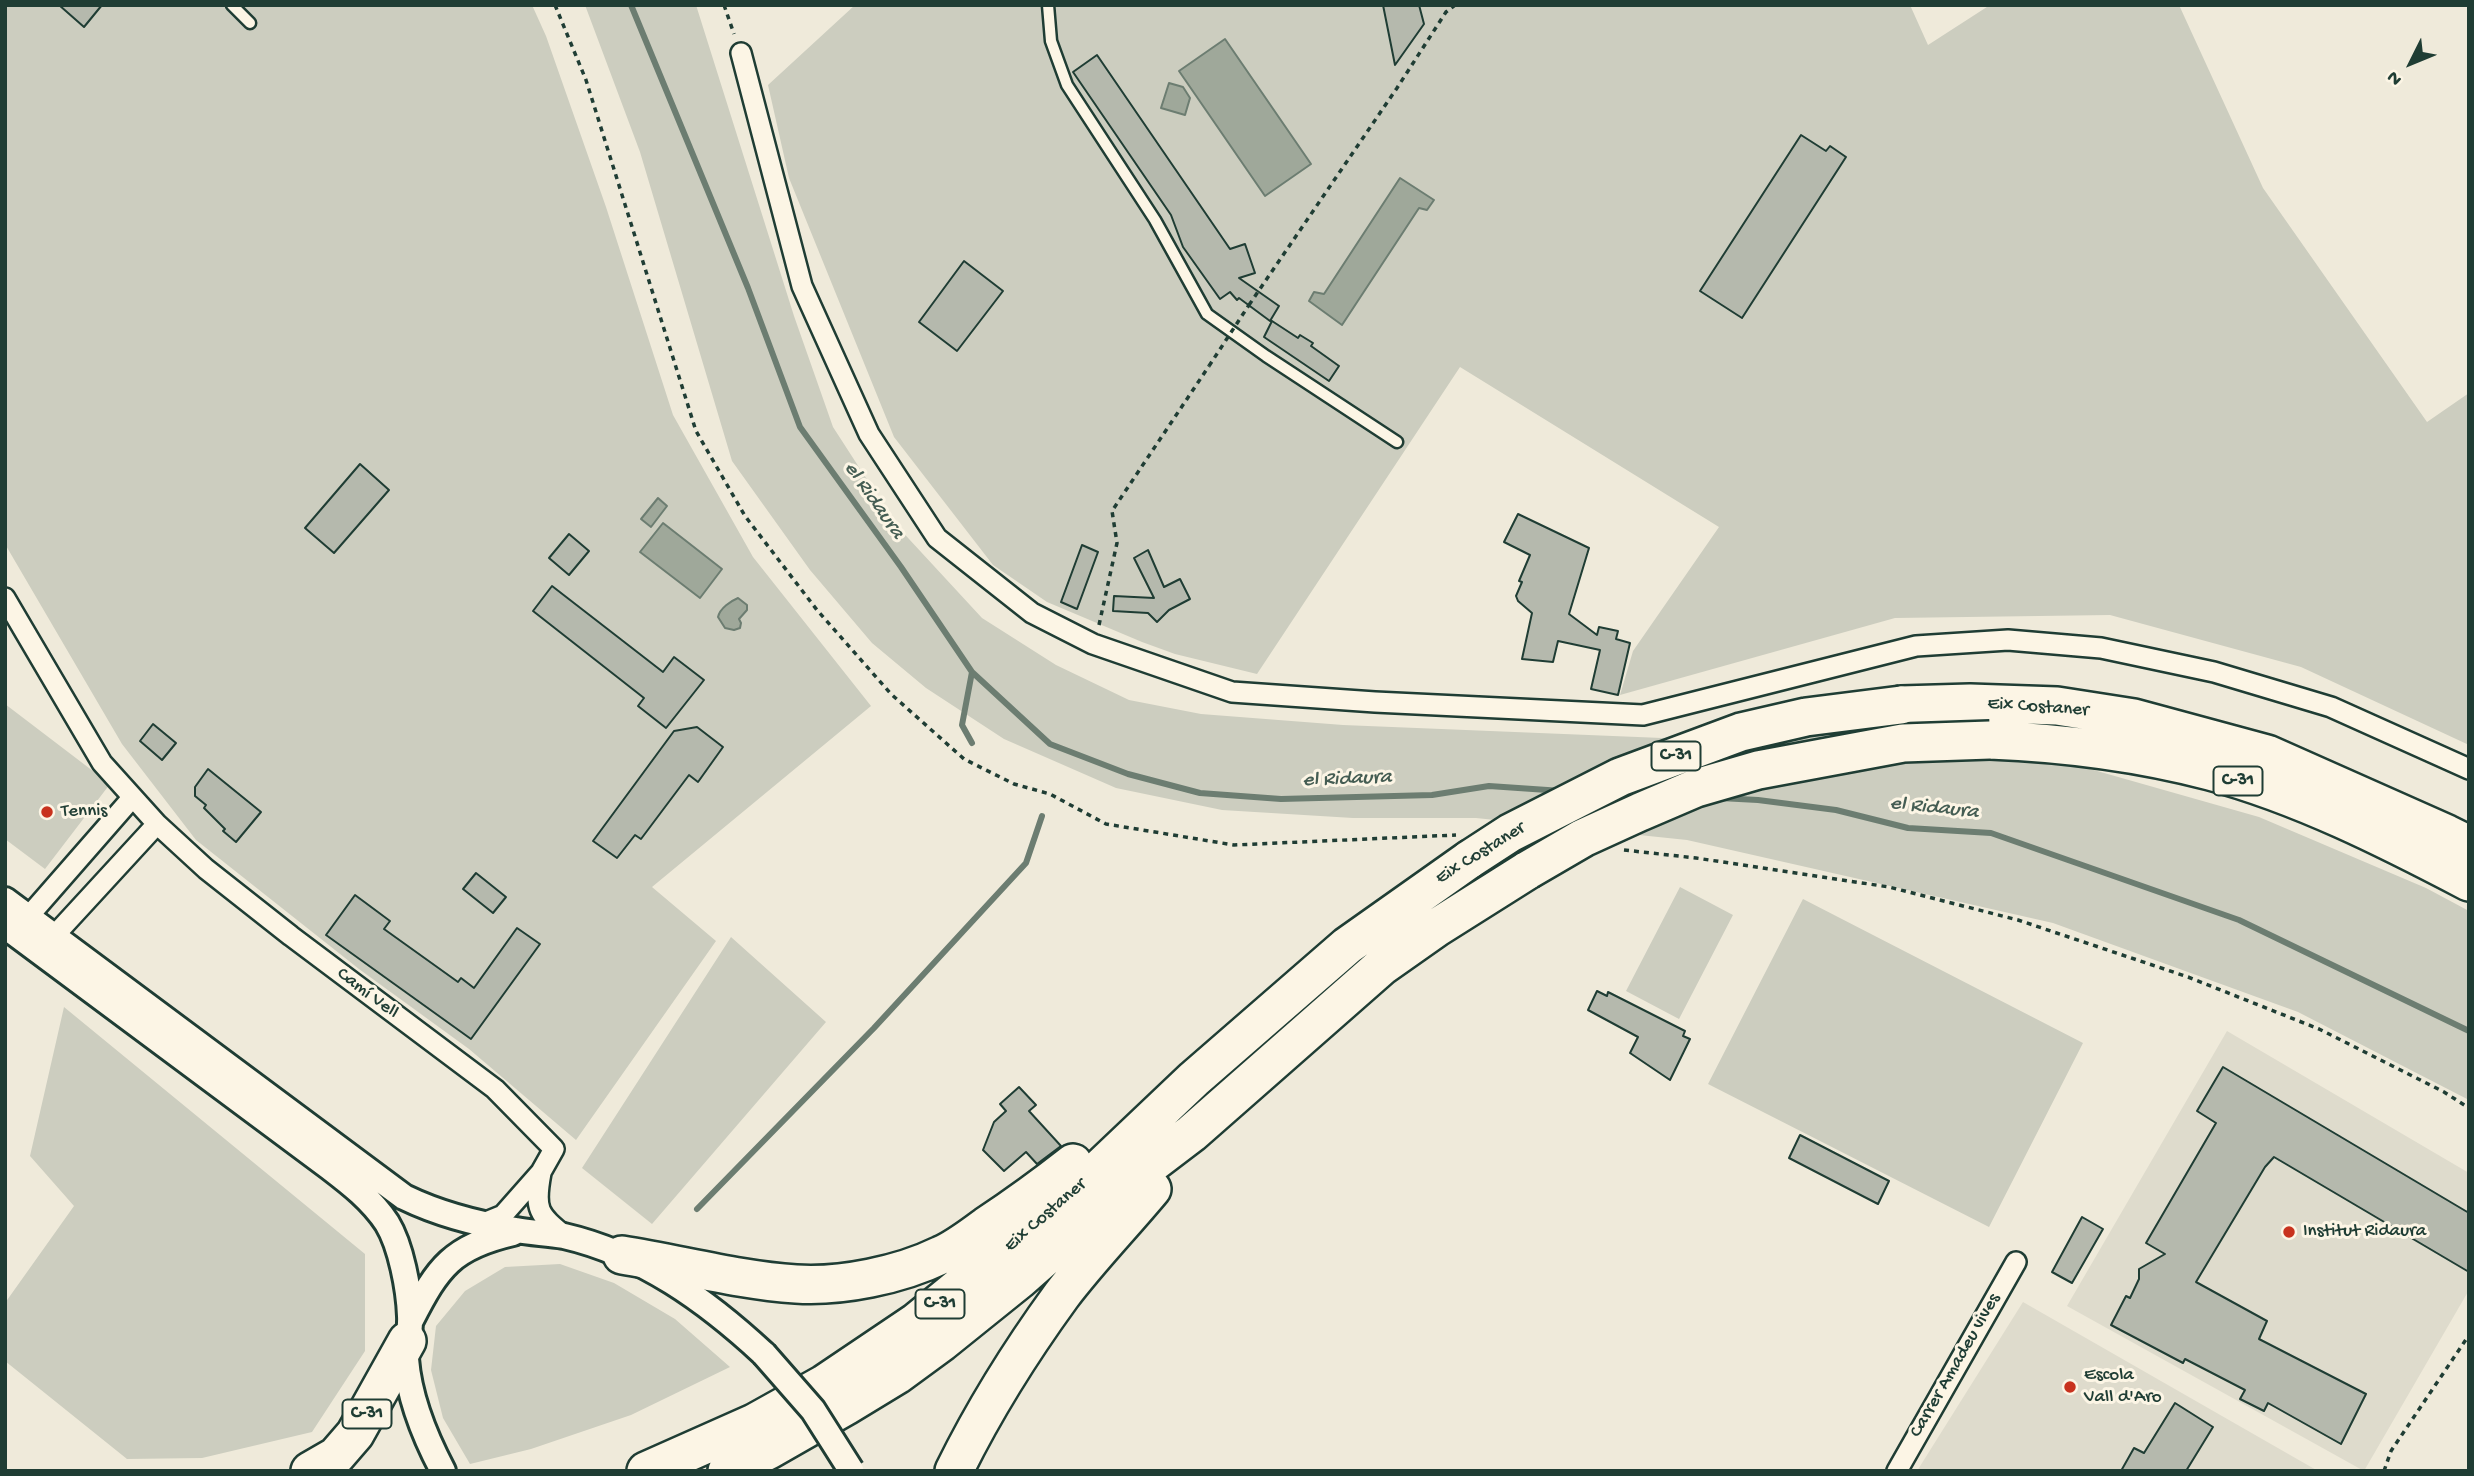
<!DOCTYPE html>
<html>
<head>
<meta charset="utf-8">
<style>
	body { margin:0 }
	#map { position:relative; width:2474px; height:1476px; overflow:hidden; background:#efeada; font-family:"Gochi Hand",sans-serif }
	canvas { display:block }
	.frame { position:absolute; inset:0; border:7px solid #1f3d34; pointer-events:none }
	.north { position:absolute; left:2376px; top:28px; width:70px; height:70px; -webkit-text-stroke:5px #fcf5e5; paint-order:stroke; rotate:227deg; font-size:19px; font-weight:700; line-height:28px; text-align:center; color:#1f3d34 }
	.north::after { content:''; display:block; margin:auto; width:24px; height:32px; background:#1f3d34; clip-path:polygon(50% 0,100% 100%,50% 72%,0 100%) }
</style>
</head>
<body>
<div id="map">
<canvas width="2474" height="1476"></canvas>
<div class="frame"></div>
<div class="north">N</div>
</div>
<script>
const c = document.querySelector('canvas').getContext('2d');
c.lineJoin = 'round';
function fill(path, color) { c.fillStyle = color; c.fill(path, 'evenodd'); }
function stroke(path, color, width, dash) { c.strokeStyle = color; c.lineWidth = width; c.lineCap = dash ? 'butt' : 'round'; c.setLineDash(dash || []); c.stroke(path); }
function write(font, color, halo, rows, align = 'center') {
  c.font = font + ' "Gochi Hand",sans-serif'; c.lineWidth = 6; c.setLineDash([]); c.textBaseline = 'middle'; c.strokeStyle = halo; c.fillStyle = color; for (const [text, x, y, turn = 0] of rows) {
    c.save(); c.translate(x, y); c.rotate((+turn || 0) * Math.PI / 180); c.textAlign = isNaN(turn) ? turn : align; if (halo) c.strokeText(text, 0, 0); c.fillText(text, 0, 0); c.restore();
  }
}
const built = new Path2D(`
	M2227 1031 2469 1173V1290L2364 1471 2067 1306Z
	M2023 1302 2318 1471H1917Z`);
const green = new Path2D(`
	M5 5H532L546 36 606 207 673 415 753 557 871 706 652 887 716 941 576 1140 469 1049 359 969 196 840 122 744 5 544Z
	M585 5H696L794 316 833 427 897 526 982 618 1056 665 1129 700 1201 714 1343 725 1662 738 1854 732 2083 767 2259 817 2426 888 2469 911V1100L2298 1012 2053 923 1687 840 1476 818H1353L1222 810 1116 788 1004 739 926 688 872 643 810 570 732 461 640 152Z
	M855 5H1910L1928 45 1990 5H2179L2263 188 2427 422 2469 393V745L2301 667 2110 615 1895 618 1620 695 1633 651 1719 527 1460 367 1257 674 1175 654 1142 642 1047 602 993 565 894 437 789 178 768 85Z
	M5 704 110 784 45 869 5 839Z
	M1680 887 1733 915 1679 1019 1626 991Z
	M1803 899 2083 1043 1989 1227 1708 1084Z
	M731 937 826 1022 652 1224 582 1168Z
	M64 1007 365 1254V1351L312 1432 202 1458 127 1459 5 1361V1303L74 1206 30 1156Z
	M560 1264 614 1283 675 1319 730 1367 631 1415 531 1449 470 1464 443 1418 431 1370 436 1326 465 1291 505 1267Z`);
const water = new Path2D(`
	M1225 39 1311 164 1265 196 1179 71Z
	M1169 83 1183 87 1190 98 1185 115 1161 108Z
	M1400 178 1434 200 1427 210 1419 208 1342 325 1309 301 1314 292 1324 294Z
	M658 498 667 506 651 527 641 519Z
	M663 523 722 569 700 598 640 552Z
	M738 598 747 605V610L739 619 741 623 740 628 734 630 725 628 718 617C720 608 731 601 738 598Z`);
const stream = new Path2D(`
	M631 5 748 288 800 427 901 567 972 672 1050 744 1128 774 1200 793 1281 799 1432 795 1489 786 1562 791
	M972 743 962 725 972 672
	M1720 798 1758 800 1836 810 1908 828 1991 833 2239 920 2469 1031
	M697 1209 874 1028 1026 863 1042 816`);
const building = new Path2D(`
	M59 5H102L84 27Z
	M1383 5H1419L1424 24 1395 65Z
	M1097 55 1230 249 1245 244 1255 273 1239 278 1279 306 1270 321 1239 298 1237 300 1230 292 1220 299 1183 247 1171 215 1073 72Z
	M1801 135 1826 151 1830 146 1846 157 1742 318 1700 291Z
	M964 261 1003 291 957 351 919 322Z
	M1272 321 1298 338 1300 335 1313 343 1311 346 1339 366 1329 381 1264 337Z
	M360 464 389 490 334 553 305 528Z
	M1518 514 1589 548 1569 614 1597 635 1599 627 1618 631 1616 639 1630 643 1618 695 1591 689 1600 650 1558 641 1553 662 1522 659 1532 613 1518 601 1516 596 1522 582 1519 581 1530 555 1504 542Z
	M569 534 589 551 569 575 549 558Z
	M1082 545 1098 552 1077 609 1061 602Z
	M1148 550 1164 587 1180 579 1190 599 1169 610 1157 622 1148 613 1113 611 1114 596 1154 598 1134 558Z
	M552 586 663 672 674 657 704 680 666 728 638 706 644 698 533 611Z
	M153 724 176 743 162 760 140 741Z
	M697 727 723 747 698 782 689 775 641 839 635 835 617 858 593 841 674 731Z
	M208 769 261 812 236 842 223 831 225 829 204 808 206 805 195 796V787Z
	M476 873 506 897 493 913 463 889Z
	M355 895 390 921 384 929 458 982 461 978 474 988 517 928 540 944 471 1039 326 935Z
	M1597 991 1607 996 1608 992 1685 1031 1683 1036 1690 1039 1670 1080 1630 1053 1638 1037 1588 1010Z
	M2223 1067 2469 1213V1272L2274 1157 2265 1167 2196 1282 2267 1321 2259 1339 2366 1394 2341 1444 2268 1403 2264 1411 2240 1399 2245 1390 2185 1359 2183 1363 2111 1325 2126 1296 2130 1298 2139 1279V1269L2165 1254 2146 1243 2216 1123 2197 1111Z
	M1019 1087 1036 1105 1029 1111 1061 1146 1037 1164 1026 1152 1004 1171 983 1150 994 1122 1006 1111 1000 1104Z
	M1800 1135 1889 1181 1878 1204 1789 1158Z
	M2082 1217 2103 1229 2072 1283 2052 1272Z
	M2175 1403 2213 1427 2186 1471H2121L2134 1448 2144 1453Z`);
const path = new Path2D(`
	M555 5 586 80 696 431 745 516 817 610 891 694 964 759 1014 784 1050 794 1106 824 1234 845 1456 835
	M724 5 734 34
	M1249 305 1397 88 1446 12 1455 5
	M1099 625 1117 543 1112 511 1209 366
	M1624 850 1696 858 1889 887 2018 920 2188 977 2319 1029 2444 1092 2469 1108
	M2384 1471 2391 1451 2469 1335`);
const service = new Path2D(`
	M232 5 250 23
	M1048 5 1051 41 1067 85 1155 220 1207 314 1266 356 1397 442`);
const minor = new Path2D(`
	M741 53 802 286 869 434 937 538 1032 613 1093 644 1232 692 1375 702 1643 715 1916 646 2008 640 2101 648 2214 672 2331 707 2469 769
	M5 598 102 763 157 824 206 869 291 936 495 1089 554 1149 541 1172 503 1215 481 1224
	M28 917 132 798
	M54 936 157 824
	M541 1173C534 1210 538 1214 566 1237
	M1897 1471 2016 1262`);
const tertiary = new Path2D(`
	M5 900 404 1197C441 1215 477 1224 516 1230 532 1233 548 1233 564 1236 642 1254 707 1301 764 1354
	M5 926 329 1167C350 1183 372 1200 387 1223 401 1246 409 1289 410 1316 411 1331 406 1345 406 1359 409 1397 425 1437 443 1471
	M411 1320C438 1267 452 1247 513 1233`);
const motorway = new Path2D(`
	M1901 705 1970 703 2057 706 2134 718 2267 754 2447 834 2469 845
	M1990 740C2066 743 2137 752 2210 771 2300 795 2387 839 2469 882
	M622 1255C680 1264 737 1280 796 1284 841 1287 900 1275 941 1255 957 1248 972 1236 986 1226 1016 1206 1045 1185 1073 1163
	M310 1471 336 1456 355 1434 407 1341
	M646 1471 754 1423 824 1384 916 1322 1075 1192 1194 1079 1347 946 1470 859
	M727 1471 769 1450 846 1406 897 1375 942 1342 1019 1280 1146 1168 1192 1133 1382 966 1436 928 1528 870
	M954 1471C984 1410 1021 1351 1061 1296 1089 1259 1122 1225 1152 1189`);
const pathBridge = new Path2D(`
	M1209 366 1249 305`);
const tertiaryBridge = new Path2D(`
	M764 1354 813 1410 851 1470`);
const motorwayBridge = new Path2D(`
	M1470 859 1510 833 1620 777 1741 732 1806 717 1901 705
	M1528 870 1583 838 1640 812 1696 788 1758 770 1903 743 1990 740`);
const markers = [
	[47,812,7,"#c8321e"],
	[2289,1232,7,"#c8321e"],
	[2070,1387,7,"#c8321e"]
];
const shields = [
	[1676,756,49],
	[2238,781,49],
	[940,1304,49],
	[367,1414,49]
];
const shieldNames = [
	["C-31",1676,756],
	["C-31",2238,781],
	["C-31",940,1304],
	["C-31",367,1414]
];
const streetNames = [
	["Eix Costaner",2038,708,4],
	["Eix Costaner",1481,854,-32],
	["Camí Vell",367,994,37],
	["Eix Costaner",1046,1216,-41],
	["Carrer Amadeu vives",1956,1366,-60]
];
const poiNames = [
	["Tennis",61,812],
	["Institut Ridaura",2303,1232],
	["Escola",2084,1376],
	["Vall d'Aro",2084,1398]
];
const waterNames = [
	["el Ridaura",873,501,55],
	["el Ridaura",1347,780,-2],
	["el Ridaura",1934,809,6]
];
fill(built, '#dedbcc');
fill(green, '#cccdbf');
fill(water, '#9fa89a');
stroke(water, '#6c7d71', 2);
stroke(stream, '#6c7d71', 6);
fill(building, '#b5b9ad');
stroke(building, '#1f3d34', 2);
stroke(service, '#1f3d34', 15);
stroke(minor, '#1f3d34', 24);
stroke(tertiary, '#1f3d34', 30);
stroke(motorway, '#1f3d34', 42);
stroke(path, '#1f3d34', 3.5, [5, 5]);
stroke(service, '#fcf5e5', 10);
stroke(minor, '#fcf5e5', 19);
stroke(tertiary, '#fcf5e5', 24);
stroke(motorway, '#fcf5e5', 37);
stroke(tertiaryBridge, '#1f3d34', 30, []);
stroke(motorwayBridge, '#1f3d34', 42, []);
stroke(pathBridge, '#1f3d34', 3.5, [5, 5]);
stroke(tertiaryBridge, '#fcf5e5', 24);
stroke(motorwayBridge, '#fcf5e5', 37);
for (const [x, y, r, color] of markers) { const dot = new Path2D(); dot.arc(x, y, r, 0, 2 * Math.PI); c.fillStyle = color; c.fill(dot); stroke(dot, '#fcf5e5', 2.5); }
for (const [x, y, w] of shields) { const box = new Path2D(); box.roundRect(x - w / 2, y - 14.5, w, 29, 5); c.fillStyle = '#fcf5e5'; c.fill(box); stroke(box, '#1f3d34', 2); }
write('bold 18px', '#1f3d34', null, shieldNames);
write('19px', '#1f3d34', '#fcf5e5', streetNames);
write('19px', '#1f3d34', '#fcf5e5', poiNames, 'left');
write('italic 21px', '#455d53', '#fcf5e5', waterNames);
</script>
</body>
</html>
